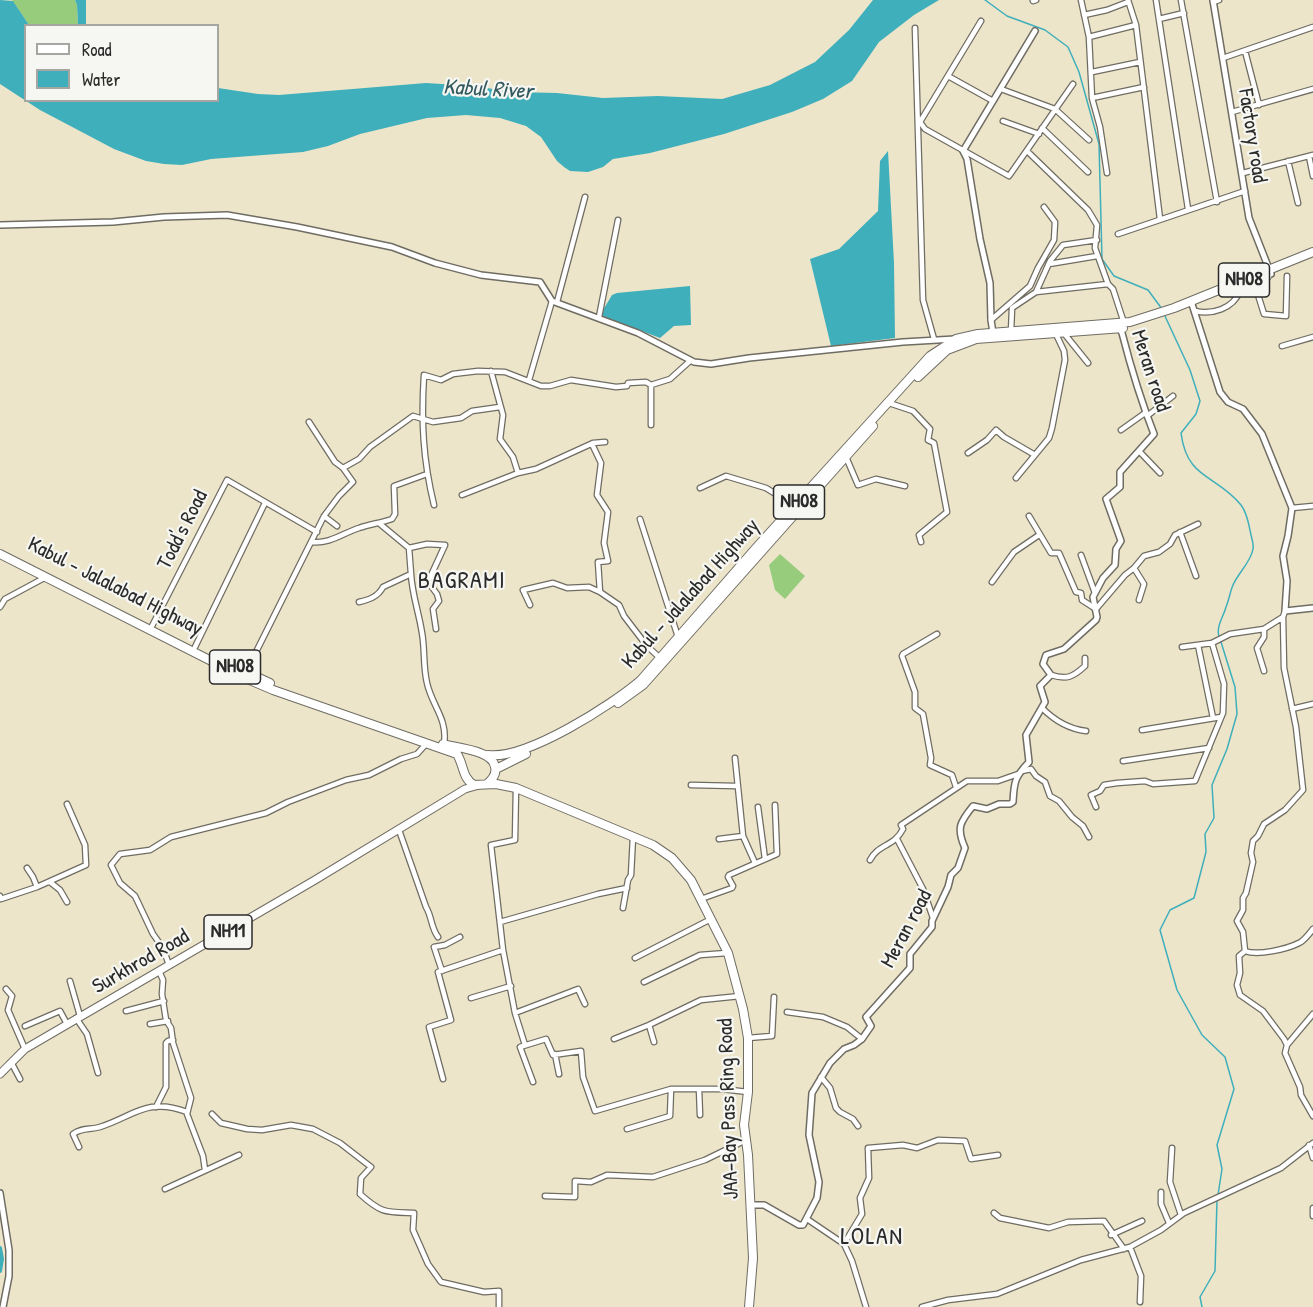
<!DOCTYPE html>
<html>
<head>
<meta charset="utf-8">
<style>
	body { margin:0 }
	#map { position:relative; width:1313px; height:1307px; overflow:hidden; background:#ece5ca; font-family:"Patrick Hand",sans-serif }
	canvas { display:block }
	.legend { position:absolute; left:24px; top:24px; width:195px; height:78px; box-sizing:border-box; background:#f6f6f2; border:2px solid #a5a5a2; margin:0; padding:8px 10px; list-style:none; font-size:18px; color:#2b2b2b }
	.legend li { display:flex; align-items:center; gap:12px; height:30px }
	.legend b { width:30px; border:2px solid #a5a5a2 }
</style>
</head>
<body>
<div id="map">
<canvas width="1313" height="1307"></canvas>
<ul class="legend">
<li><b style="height:8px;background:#fff"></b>Road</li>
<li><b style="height:16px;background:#3fafbc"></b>Water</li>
</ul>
</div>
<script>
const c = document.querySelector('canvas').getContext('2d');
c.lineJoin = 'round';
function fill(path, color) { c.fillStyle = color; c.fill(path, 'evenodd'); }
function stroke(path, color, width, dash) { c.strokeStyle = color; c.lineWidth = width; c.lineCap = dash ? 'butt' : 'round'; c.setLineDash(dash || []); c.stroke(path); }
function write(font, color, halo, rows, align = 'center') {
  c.font = font + ' "Patrick Hand",sans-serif'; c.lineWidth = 4.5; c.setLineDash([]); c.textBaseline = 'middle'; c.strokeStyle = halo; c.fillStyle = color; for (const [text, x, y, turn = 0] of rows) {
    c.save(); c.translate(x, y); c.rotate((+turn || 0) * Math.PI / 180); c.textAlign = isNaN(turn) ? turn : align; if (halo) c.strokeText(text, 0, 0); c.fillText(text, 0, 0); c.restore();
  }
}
const green = new Path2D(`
	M12 0H75L77 5 78 25H29Z
	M780 554 805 576 785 599 775 590 769 565Z`);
const water = new Path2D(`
	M0 0 13 1 29 25 26 26V100H218V88L258 94 279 95 426 83 472 86 515 92 557 93 603 98 658 96 722 99 770 85 815 62 849 30 873 0H939L914 15 879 42 852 81 823 99 792 112 724 134 650 153 613 159 603 167 588 172 570 171 564 167 557 161 541 137 526 126 500 118 466 115 427 118 360 134 328 146 303 152 211 159 182 165 164 164 146 161 114 149 40 110 0 84Z
	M75 0H86V25H78L77 5Z
	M888 151 894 263 895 338 831 346 810 259 839 249 878 211 880 161Z
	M690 286 691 325 674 326 660 338 600 315 612 295 617 293Z`);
const stream = new Path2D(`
	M985 0 1007 16 1045 30 1068 47 1079 72 1099 144 1102 259 1114 276 1148 290 1162 309
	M1164 314 1190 370 1200 401 1196 414 1181 433C1187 480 1216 474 1241 505 1247 512 1249 525 1251 535 1252 539 1254 545 1253 549 1251 562 1238 573 1233 585 1230 592 1229 600 1226 607 1223 618 1216 626 1219 637
	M1218 1195 1222 1169 1217 1145 1234 1089 1225 1057 1202 1035 1177 990 1160 930 1170 910 1194 898 1206 852 1205 834 1214 818 1212 785 1227 749 1237 714 1235 687 1221 642
	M1202 1307 1200 1297 1215 1271 1217 1200`);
const canal = new Path2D(`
	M0 1248 2 1259 0 1271`);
const minor = new Path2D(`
	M1081 0 1089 37 1092 98 1100 127 1107 173
	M1128 0 1136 25 1160 219
	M1156 0 1188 209
	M1181 0 1217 202
	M1033 1 1036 0
	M1213 2 1219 0
	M1084 15 1107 10 1128 2
	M1159 19 1184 13
	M981 21 920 122 925 129 1009 176 1073 84
	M915 28 923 300 934 339
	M1089 37 1136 25
	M1245 51 1259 105
	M1223 58 1313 27
	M1092 72 1140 62
	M948 76 993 101
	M1001 89 1055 109 1089 140
	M1092 98 1144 87
	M1232 112 1313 89
	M1003 121 1039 134
	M1042 128 1088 172
	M1027 151 1088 210 1097 225 1095 248 1108 284 1113 289 1124 323
	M1309 156 1313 176
	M1288 161 1298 203
	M1243 173 1313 155
	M1118 234 1245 191
	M1049 264 1097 256
	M1254 282 1264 314 1286 316 1287 276
	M1036 292 1108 284
	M557 302 585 197
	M1195 311C1212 315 1233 309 1240 291L1237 286
	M599 317 618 220
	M991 320 1030 286 1038 268 1054 240 1055 222 1044 207
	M1011 332 1012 308 1036 292 1050 261 1063 245 1097 240
	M1063 332 1088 363
	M1282 346 1313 337
	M491 371 503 415 500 439 513 457 518 473
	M529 380 552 301
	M892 404 913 411 930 429 928 440 934 443 947 512 919 535 921 542
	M1147 416 1173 396
	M309 422 335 462 343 468
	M651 425V385L670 379 690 361
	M1121 430 1145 413
	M592 444 601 463 597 495 608 512 604 543 608 561 598 562 600 592
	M1139 451 1160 473
	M968 453 987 440 996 430 1004 437 1035 455
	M846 457 858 485 876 479 905 486
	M1016 478 1049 438 1052 428 1065 360 1064 351 1055 332
	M700 488 726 476 766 488 795 506
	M462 495 518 473 536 469 593 443 605 442
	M434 505C423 460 421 421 424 375L441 380 453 374 478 371 505 372 541 386H550L571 380 616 387 627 386 628 383 646 382 651 385
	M1292 508 1313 506
	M324 516 337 526
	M1029 516 1051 553H1059L1076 592 1081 593 1082 600 1096 609 1125 575 1134 568 1144 556 1159 552 1170 544 1175 535 1198 524
	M640 519 678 637
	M1180 532 1196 576
	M312 542C330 544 343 533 359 528 370 524 381 523 392 519L395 514 394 486 427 474
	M409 548 427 544 445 545 428 582 437 594 439 601 433 609 436 629
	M1081 555 1095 593
	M1134 568 1144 584 1139 600
	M411 574C412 594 419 613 422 633 425 649 423 667 427 683 432 706 448 719 444 744
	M992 582 1014 552 1039 535
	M359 602C368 600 378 597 383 587L411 574 409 548 380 524
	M530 605 523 590 553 583 567 588 589 587 600 592 619 605 624 616 647 646 660 658
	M0 607 5 599 46 577
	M1285 611 1283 617 1284 668 1296 727 1303 790 1285 810 1264 824 1258 836 1253 841 1251 853 1253 862 1246 893 1243 898V910L1237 921 1243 932 1245 951 1239 956 1240 973 1237 985 1240 995 1263 1011 1284 1039 1287 1045 1285 1053 1300 1087 1301 1095 1313 1116
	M152 626 227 480 317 532
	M1264 629V637L1257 648 1264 671
	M937 634 903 654 902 656 915 692V708L923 714 931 758 930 765 952 775 956 787
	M1198 645 1213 718
	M195 647 265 503
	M1182 647 1212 643 1230 634 1264 629 1283 617
	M246 672 324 516 339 496 353 482 343 468 359 459 370 447 413 416 433 422 461 418 472 411 500 407
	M1051 675C1067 680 1073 677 1085 666V658
	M1042 708C1054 720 1069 729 1086 731
	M1292 709 1313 704
	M1142 730 1221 717
	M735 758 743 836 755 863
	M1123 761 1209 748
	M1022 771 1031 769 1036 776 1045 782 1050 796 1059 801 1072 817 1083 826 1089 837
	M691 785 736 786
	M516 788 515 840 491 845 503 950 515 1013 525 1045
	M758 807 765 859
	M1096 807 1091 795 1100 791 1104 785 1117 783 1145 781 1153 784 1195 781 1223 713 1224 684 1212 643
	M399 830 426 907C432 917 431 928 438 937
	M719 839 743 836
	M897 839 923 889 933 918
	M870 860C878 844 894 847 903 829L901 825 967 781H998L1018 774
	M27 868 33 877 37 887
	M50 882 60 890 67 902
	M0 896 1 899 37 887 86 865 85 845 67 804
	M701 899 732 888 733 886 728 877 729 875 777 854 775 805
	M623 908 628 880 631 875 633 837
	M500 922 598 894 627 888
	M1245 951C1258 956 1287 949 1299 943 1304 941 1309 934 1313 929
	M635 958 711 919
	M169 965 163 948 153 934 135 896 120 883 111 865 120 854 150 850 171 837 266 813 288 802 346 780 369 775 401 759 417 754 427 743
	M159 971 163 980 162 994 166 1020 171 1028 173 1043 191 1098 187 1114 203 1156 205 1170
	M442 971 434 947 445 945 460 937
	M70 981 80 1016
	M644 982 700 955 727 953
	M6 989 12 996 8 1010 25 1049
	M471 998 511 986
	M126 1011 164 1001
	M787 1012 823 1017 847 1027 862 1039
	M515 1013 578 989 585 1004
	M76 1018 87 1034 98 1073
	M150 1024 168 1021
	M649 1025 654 1042
	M25 1026 60 1011 67 1024
	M748 1038 772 1036 774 997
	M614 1039 649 1025 701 1000 740 996
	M1287 1045 1313 1014
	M555 1054 559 1074
	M11 1062 20 1079
	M821 1077 830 1088 836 1108 840 1112 853 1119 858 1126
	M443 1079 429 1027 451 1020 438 972 503 950
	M533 1082 520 1047 546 1039 553 1055 581 1051 583 1077 595 1111 671 1089H722L748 1092
	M699 1089 700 1115
	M156 1107 166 1087V1043L168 1041 173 1040
	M212 1114 221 1123 247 1129 262 1130 291 1125 313 1129 340 1143 371 1167 361 1178 360 1194C382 1214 386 1212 414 1213L413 1230 428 1264 441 1282 484 1292 499 1291V1307
	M627 1129 670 1116 671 1089
	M1309 1145 1313 1158
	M79 1147 73 1134C82 1127 90 1130 100 1127 134 1116 147 1097 187 1112
	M1172 1148 1170 1182 1181 1215
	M165 1189 239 1155
	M1161 1192V1204L1169 1223
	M545 1196 575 1197V1181L591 1182 607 1175 653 1177 705 1160 746 1140
	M1313 1208V1216
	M994 1213 1000 1218 1049 1228 1068 1222 1104 1221 1124 1249
	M807 1219 844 1244 852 1261 866 1307
	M1111 1235 1142 1221
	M844 1244 862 1214 860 1198 869 1178 868 1148 903 1145 917 1148 938 1140 965 1141 971 1159 998 1155
	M1130 1247 1161 1230 1184 1213 1281 1168 1313 1143
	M922 1307 948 1300 997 1294 1081 1260 1130 1247 1141 1276 1140 1302`);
const tertiary = new Path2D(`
	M1213 0 1249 218 1271 274
	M0 225 113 222 164 217 227 215 297 227 392 247 435 263 481 275 540 282 552 301 638 333 694 362 711 364 749 358 903 342 955 339
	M1191 301 1220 392 1228 402 1243 409 1262 434 1292 508 1288 536 1283 556 1287 581 1285 611 1313 608
	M993 333 991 320 990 283 980 239 967 159 963 151 1035 31
	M0 1193 9 1250V1276L3 1307
	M751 1205H764L799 1225H803L817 1198 819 1182 809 1135 812 1093 830 1063 844 1049 854 1045 862 1039 871 1026 866 1017 910 968V954L932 927V921L948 887 951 875 958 868 965 848C956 828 960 822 973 806L987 809 999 804H1010L1013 802C1014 781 1015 777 1029 762L1026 735 1045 702 1040 686 1051 675 1043 664 1046 655 1064 649 1096 620 1097 617 1093 597 1103 578 1115 565 1116 549 1121 541 1106 499 1120 487V472L1154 434C1141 401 1131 368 1122 333L1119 328`);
const primary = new Path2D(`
	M0 1074 25 1049 315 880 465 789 479 785`);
const trunk = new Path2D(`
	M1228 292 1267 276
	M918 377 947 350 976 339 1123 328
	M0 554 245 678 273 690 457 754C464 765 462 778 474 785L496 784 516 788 653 845 672 858 691 880 728 953 743 1009 748 1038V1092L744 1125 748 1155 753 1258 749 1307
	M240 669 270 683
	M618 703 643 685 873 426
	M443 744C456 748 493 750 495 767 497 774 493 779 487 784
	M488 755C526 760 612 705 641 680L756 548 930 356 956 339 978 334 1130 322 1174 308 1313 252
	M496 769 526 754`);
const shields = [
	[1244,280,51],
	[799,502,51],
	[235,667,51],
	[228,932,48]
];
const shieldNames = [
	["NH08",1244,280],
	["NH08",799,502],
	["NH08",235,667],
	["NH11",228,932]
];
const streetNames = [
	["Factory road",1252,136,81],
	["Meran road",1150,371,72],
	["Todd's Road",183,530,-63],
	["Kabul - Jalalabad Highway",115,587,27],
	["Kabul - Jalalabad Highway",691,594,-48],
	["Meran road",907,929,-62],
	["Surkhrod Road",141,962,-30],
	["JAA-Bay Pass Ring Road",729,1109,-92]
];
const waterNames = [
	["Kabul River",488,90,3]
];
const quarterNames = [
	["BAGRAMI",462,582],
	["LOLAN",872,1238]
];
fill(green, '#98cc7d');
fill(water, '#3fafbc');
stroke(stream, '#3fafbc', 1.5);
stroke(canal, '#3fafbc', 4);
stroke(minor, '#6f6c63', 7);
stroke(tertiary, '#6f6c63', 8);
stroke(primary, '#6f6c63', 9);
stroke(trunk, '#6f6c63', 10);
stroke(minor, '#fff', 4.5);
stroke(tertiary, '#fff', 5);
stroke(primary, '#fff', 7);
stroke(trunk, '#fff', 8);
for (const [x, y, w] of shields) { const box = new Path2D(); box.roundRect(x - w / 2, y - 17, w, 34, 4.5); c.fillStyle = '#f6f6f2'; c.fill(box); stroke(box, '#2b2b2b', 1.5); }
write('bold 20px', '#2b2b2b', null, shieldNames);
write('21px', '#2b2b2b', '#f6f6f2', streetNames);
write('italic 22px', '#32595e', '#f6f6f2', waterNames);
c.letterSpacing = '1.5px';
write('24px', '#2b2b2b', '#f6f6f2', quarterNames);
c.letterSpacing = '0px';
</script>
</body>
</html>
